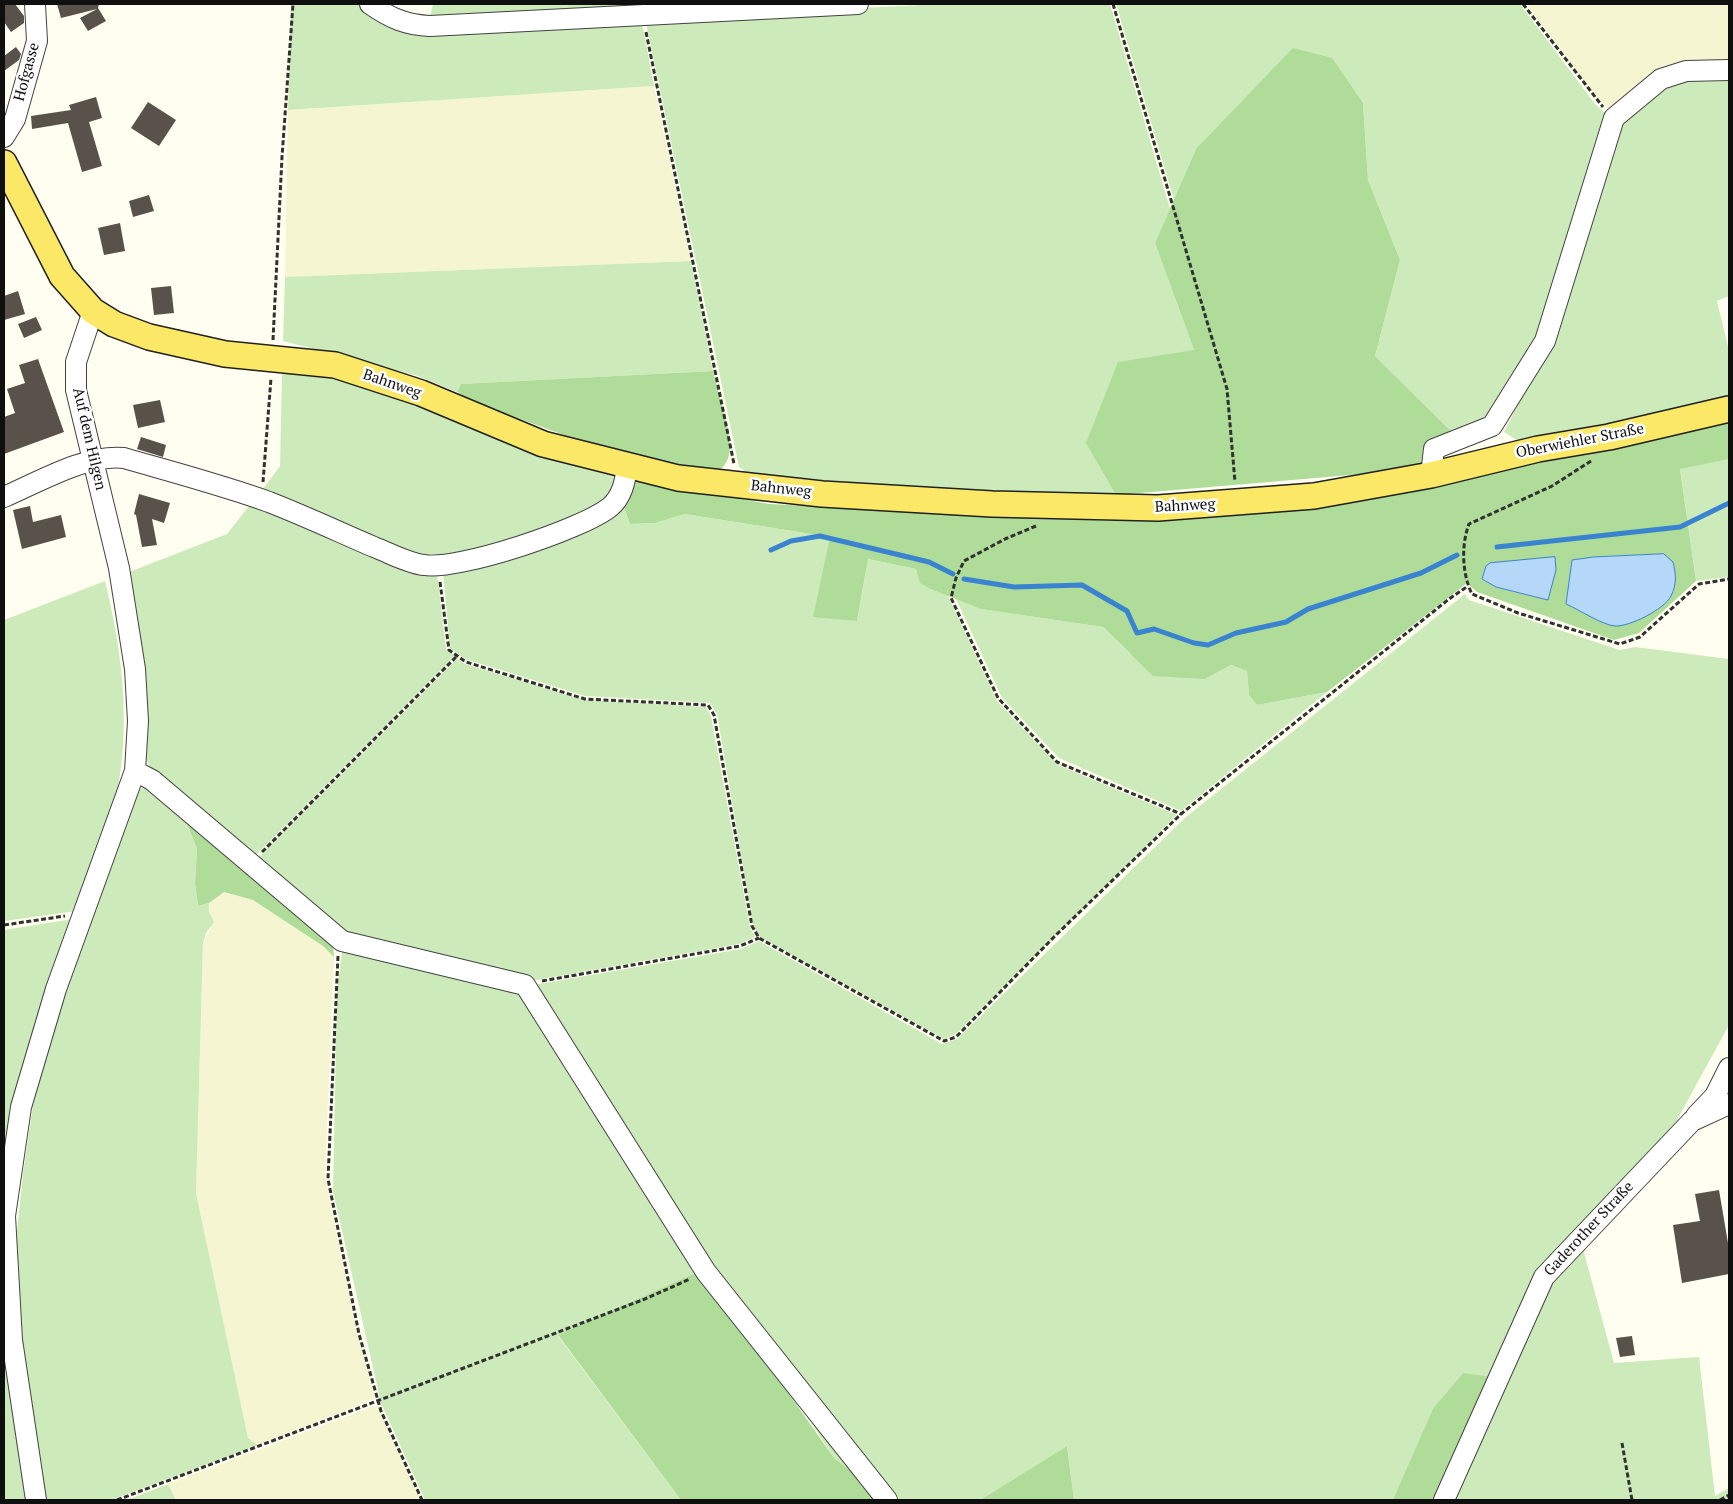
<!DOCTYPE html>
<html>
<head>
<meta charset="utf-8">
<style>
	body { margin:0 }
	#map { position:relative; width:1733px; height:1504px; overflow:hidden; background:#fffef1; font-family:"PT Serif",serif }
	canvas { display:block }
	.frame { position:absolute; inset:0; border:5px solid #0f0f0f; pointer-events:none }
</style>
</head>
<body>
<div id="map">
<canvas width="1733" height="1504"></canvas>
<div class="frame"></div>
</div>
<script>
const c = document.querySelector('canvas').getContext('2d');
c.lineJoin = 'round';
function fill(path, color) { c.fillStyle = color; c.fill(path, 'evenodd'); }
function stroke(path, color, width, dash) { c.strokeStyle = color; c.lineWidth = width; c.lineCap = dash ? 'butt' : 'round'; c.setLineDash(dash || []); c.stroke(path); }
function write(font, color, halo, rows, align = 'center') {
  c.font = font + ' "PT Serif",serif'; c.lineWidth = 5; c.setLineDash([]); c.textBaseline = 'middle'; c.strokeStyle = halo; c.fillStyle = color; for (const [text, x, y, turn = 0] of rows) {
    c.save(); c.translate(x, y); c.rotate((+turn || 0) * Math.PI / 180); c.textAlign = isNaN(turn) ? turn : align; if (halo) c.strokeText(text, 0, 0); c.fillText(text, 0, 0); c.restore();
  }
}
const farmland = new Path2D(`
	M1526 4H1729V66L1610 109 1597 98Z
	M654 86 691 261 285 277 288 110Z
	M224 892 253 900 323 946 334 957 325 1176 358 1336 375 1399 258 1445 248 1438 196 1193 203 943 211 927 209 903Z
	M377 1405 420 1500H176L168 1484Z`);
const green = new Path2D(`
	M291 4H364L392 23 641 17 654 86 288 110Z
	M433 4H636L634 10 429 22Z
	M944 4H1109L1111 7 1170 209 1155 243 1194 350 1116 495H1016L815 481 752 476 739 467 645 18Z
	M1116 4H1520L1595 104 1605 113 1607 122 1545 327 1491 419 1456 436 1375 356 1400 260 1368 180 1363 103 1196 149 1174 200Z
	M1729 73V296L1717 301 1729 351V395L1525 445 1504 432 1545 350 1615 127 1664 81Z
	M691 261 713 371 461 384 457 392 418 376 283 341 285 277Z
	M288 369 346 377 618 473 620 486 598 509 466 558 423 559 260 493 280 466 282 373Z
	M1729 459V577L1696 581 1680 468Z
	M253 501 437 573 446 649 455 656 251 860 151 769 145 756 124 574 227 534Z
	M624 507 630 524 655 523 685 514 830 537 857 621 868 559 916 569 930 589 948 596 997 701 1058 765 1177 815 956 1034 944 1039 760 937 753 925 717 714 710 703 585 696 465 659 450 648 443 572 605 519Z
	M105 581C124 660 133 738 111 818 102 849 88 880 77 911L4 921V620Z
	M1465 594 1469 600 1620 650 1635 647 1729 659V1025L1671 1131 1569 1239 1492 1377 1407 1471 1393 1500H1074L1067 1446 980 1500H888L834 1458 695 1244 533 985 741 949 759 941 942 1044 957 1039 1186 817Z
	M956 599 982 609 1103 627 1130 654 1205 679 1231 665 1247 671 1249 695 1257 705 1327 692 1181 811 1059 758 1002 698Z
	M457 659 465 664 584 700 706 707 711 716 750 927 755 937 739 944 531 981 355 941 259 857Z
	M142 788 149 789 184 816 197 849 195 883 198 906 209 903V912L214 922 206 933 203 943 196 1193 248 1438 258 1445 111 1500H42L20 1364 16 1240 23 1174 33 1105 48 1043 135 793Z
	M73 919 4 1187V930Z
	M349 950 519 991 702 1270 558 1336 681 1500H425L381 1403 333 1191 337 992 342 951Z
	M1583 1249 1614 1363 1699 1357 1715 1496 1729 1488V1500H1452L1536 1307 1560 1270Z
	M4 1343 7 1379 28 1500H4Z
	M168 1484 176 1500H127Z`);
const forest = new Path2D(`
	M1293 48 1332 58 1363 103 1368 180 1400 260 1375 356 1456 436 1421 469 1116 495 1086 443 1118 362 1194 350 1155 243 1196 149Z
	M713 371C717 389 731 433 730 449 729 462 722 472 709 474L608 451 476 403 457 392 461 384Z
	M1729 420V459L1680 469 1696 581 1639 633 1614 640 1477 592 1467 583 1327 692 1257 705 1249 695 1247 671 1231 665 1205 679 1153 676 1103 627 981 609 930 589 920 583 916 569 868 559 857 621 813 617 830 537 685 514 655 523 630 524 624 507 637 479 769 504 1113 521 1295 509ZM1663 554 1613 626 1566 604 1572 561 1593 557ZM1486 566 1548 600 1496 587 1482 579Z
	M184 816 333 943 334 957 323 946 253 900 224 892 209 903 198 906 195 883 197 849Z
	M702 1270 834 1458 888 1500H681L558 1335Z
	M1463 1373 1492 1377 1439 1500H1393L1433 1409Z
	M1067 1446 1074 1500H980Z`);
const water = new Path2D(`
	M1664 554 1673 562C1676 574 1677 584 1671 596 1665 609 1629 627 1615 626 1602 625 1580 610 1566 604L1572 560 1593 557Z
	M1555 557 1556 570 1548 600 1496 587 1482 579 1486 566 1490 563Z`);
const stream = new Path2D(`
	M1497 547 1680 527 1729 503
	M771 550 791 541 820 536 929 562 953 574
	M964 579 1014 587 1082 585 1127 611 1137 633 1154 629 1194 643 1208 645 1236 633 1286 622 1308 609 1421 573 1457 555`);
const building = new Path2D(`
	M4 4H15L24 16V23L11 32 4 22Z
	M57 4H99L98 8 106 21 88 31 80 18 97 9 61 18Z
	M16 47 21 54 19 60 4 71V56Z
	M96 97 102 118 89 122 102 166 82 172 68 123 32 129 31 116 71 110 69 105Z
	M148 102 176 120 159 146 131 128Z
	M149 195 154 211 133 217 129 201Z
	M120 223 125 251 104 255 98 228Z
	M171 286 174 313 154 315 151 288Z
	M18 291 25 314 4 320V296Z
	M36 317 42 330 24 338 18 324Z
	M38 359 64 432 4 454V417L15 413 7 389 25 383 19 365Z
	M160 400 165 422 138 428 133 405Z
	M141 437 166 445 163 457 137 449Z
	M139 494 170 503 164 523 152 519 157 545 142 547 136 515 134 514Z
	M30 506 33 522 61 515 66 537 22 549 13 510Z
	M1719 1190 1729 1249V1274L1682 1283 1673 1225 1700 1221 1695 1194Z
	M1632 1336 1635 1355 1620 1357 1616 1338Z`);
const path = new Path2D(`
	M1113 4 1227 389 1235 482
	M1523 4 1603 107
	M646 32 734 464
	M273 340 282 157 293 4
	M1591 461 1552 486 1469 524C1461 545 1462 574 1472 594L1518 613 1620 644 1640 637 1699 584 1729 579
	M263 482 271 378
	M1036 526 1005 539 964 561 956 578 951 598 998 698 1057 762 1181 814
	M440 582 449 650 466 662 585 699 708 705 714 715 752 926 759 938 944 1041 956 1037 1056 935 1181 814 1449 599 1468 586
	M262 852 457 656
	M4 925 65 916
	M338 956 328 1179 359 1334 381 1411 422 1500
	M542 981 740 946 759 938
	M1622 1443 1632 1500
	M117 1500 645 1299 690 1279
	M1720 1500 1729 1495`);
const minor = new Path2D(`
	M370 4C390 18 406 25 430 26L858 4
	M4 137 15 119 37 41 35 4
	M1431 475 1434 449 1492 426 1545 341 1614 118 1661 79 1686 71 1729 70
	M4 497C39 482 86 454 124 458 172 472 222 485 269 502 305 516 339 532 374 547 390 553 407 563 424 565 457 571 583 529 610 507 622 497 625 482 627 467
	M135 771 152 780 342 941 525 985 706 1272 887 1500
	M1696 1116 1715 1096 1729 1068
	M36 1500 12 1340 5 1216 21 1107 56 989 135 771 138 721 135 669 119 568 76 390V362L93 311
	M1444 1500 1544 1277 1692 1121 1729 1104`);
const major = new Path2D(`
	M4 163 62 276 93 311 114 324 149 337 225 354 335 365 421 393 543 444 678 478 822 494 992 504 1158 508 1314 496 1431 475 1538 449 1609 437 1729 409`);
const streetNames = [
	["Hofgasse",27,72,-75],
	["Bahnweg",392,384,19],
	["Auf dem Hilgen",89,439,77],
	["Oberwiehler Straße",1580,441,-11],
	["Bahnweg",781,489,6],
	["Bahnweg",1185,506,-3],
	["Gaderother Straße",1589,1229,-47]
];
fill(farmland, '#f5f6d1');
fill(green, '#cdebba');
fill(forest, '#afdc98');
fill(water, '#b5d7f8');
stroke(water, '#3a83d0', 1);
stroke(stream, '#3a83d0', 5);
fill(building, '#58524b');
stroke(minor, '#424242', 22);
stroke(major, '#202020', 28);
stroke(path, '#313131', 3, [5, 2.5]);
stroke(minor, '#fff', 20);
stroke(major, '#fbe866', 25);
write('15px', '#0f0f0f', '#fff', streetNames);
</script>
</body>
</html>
